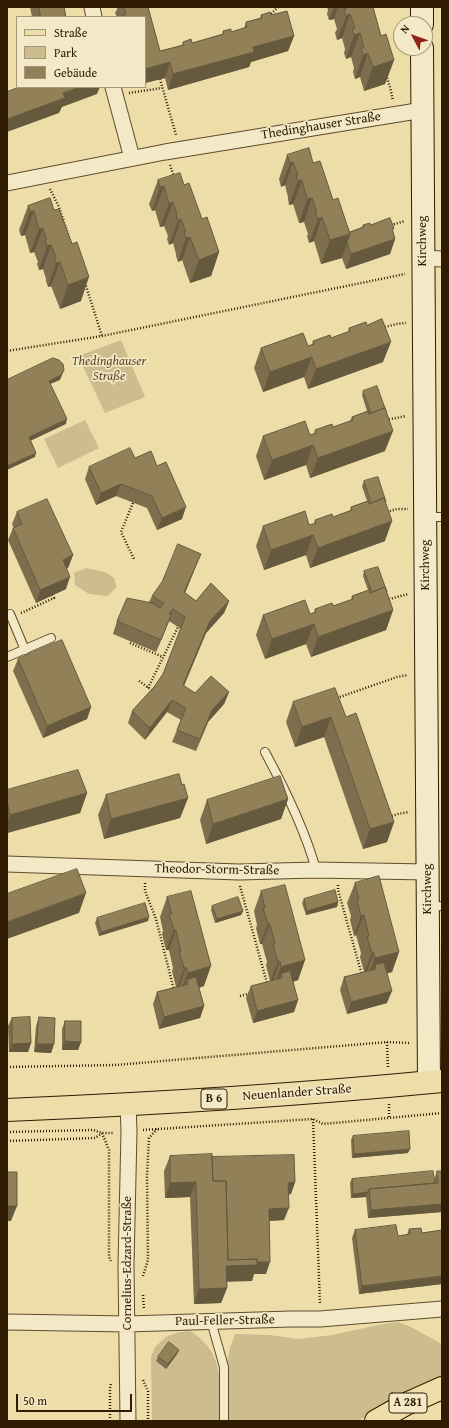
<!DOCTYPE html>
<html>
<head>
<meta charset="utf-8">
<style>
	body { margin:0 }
	#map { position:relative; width:449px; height:1428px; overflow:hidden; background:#eddda9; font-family:"Gentium Book Plus",serif }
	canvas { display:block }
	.frame { position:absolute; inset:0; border:8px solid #2f1c02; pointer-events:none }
	.legend { position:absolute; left:16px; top:16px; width:130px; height:72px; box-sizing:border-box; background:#f3e9c7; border:1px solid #a59778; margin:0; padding:5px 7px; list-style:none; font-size:12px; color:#2f1c02 }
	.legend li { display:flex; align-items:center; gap:8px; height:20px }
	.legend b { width:20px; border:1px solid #a59778 }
	.north { position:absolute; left:393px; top:16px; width:40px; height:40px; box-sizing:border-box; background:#f3e9c7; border:1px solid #a59778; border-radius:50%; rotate:311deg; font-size:11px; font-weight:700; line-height:16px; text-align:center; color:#2f1c02 }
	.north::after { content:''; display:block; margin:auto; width:14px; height:18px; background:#8f2418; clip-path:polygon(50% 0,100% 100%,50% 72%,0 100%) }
	.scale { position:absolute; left:16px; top:1394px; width:116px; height:18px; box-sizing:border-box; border:2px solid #2f1c02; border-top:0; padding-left:5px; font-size:12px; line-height:14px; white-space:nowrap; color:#2f1c02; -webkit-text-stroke:3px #f3e9c7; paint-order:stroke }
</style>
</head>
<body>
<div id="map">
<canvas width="449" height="1428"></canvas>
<div class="frame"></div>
<ul class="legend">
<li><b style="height:5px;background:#eddda9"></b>Straße</li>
<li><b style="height:11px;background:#cdbc8d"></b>Park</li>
<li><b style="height:11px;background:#928059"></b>Gebäude</li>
</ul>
<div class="north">N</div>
<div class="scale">50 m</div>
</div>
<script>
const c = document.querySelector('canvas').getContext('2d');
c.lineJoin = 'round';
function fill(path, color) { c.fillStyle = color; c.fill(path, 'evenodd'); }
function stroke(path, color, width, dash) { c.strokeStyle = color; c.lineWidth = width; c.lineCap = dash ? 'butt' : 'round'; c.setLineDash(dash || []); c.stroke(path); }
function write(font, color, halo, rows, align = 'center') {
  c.font = font + ' "Gentium Book Plus",serif'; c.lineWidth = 3.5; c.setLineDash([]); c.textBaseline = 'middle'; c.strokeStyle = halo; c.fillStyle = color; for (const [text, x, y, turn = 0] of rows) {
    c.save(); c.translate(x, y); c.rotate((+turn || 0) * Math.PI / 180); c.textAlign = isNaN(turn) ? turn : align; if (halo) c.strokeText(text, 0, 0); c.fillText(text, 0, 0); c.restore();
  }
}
const green = new Path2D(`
	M121 340 145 397 105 413 78 356Z
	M85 420 99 448 58 468 44 439Z
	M86 568 105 572 114 578 117 587 107 596 89 594 75 585 74 573Z
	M398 1322 409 1326 442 1344V1376L410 1389 358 1421H227V1363L230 1348 235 1334 270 1335 298 1339 332 1335 378 1325Z
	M190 1331C226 1353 220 1385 219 1421H152L151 1357 155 1347 166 1337 179 1332Z`);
const path = new Path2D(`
	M269 16 278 7
	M386 75 390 87 393 101
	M160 79 176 135
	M129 93 162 88
	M170 165 174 177
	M50 189 59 207 72 246
	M391 225 405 221
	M85 283 102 336
	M382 328 396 324 406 323
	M7 351 102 336 405 274
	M386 420 406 416
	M133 503 121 532 134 559
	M387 512 397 509H408
	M386 600 408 594
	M21 613 54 598 52 595
	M130 643 163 657
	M139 681 153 691
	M148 688 178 627
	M337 698 397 677 408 675
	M389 817 398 814 409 812
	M145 883V891L156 919 174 990
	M338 885V890L362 975
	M240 886 267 983
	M240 996 251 993
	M387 1042 388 1069
	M7 1067 115 1065 387 1042 411 1043
	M389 1104V1118
	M313 1119 320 1304
	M143 1130 313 1119 323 1124 442 1113
	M7 1132 93 1130 102 1133H114
	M102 1133 109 1150V1257L111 1261
	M7 1141 95 1138 101 1134
	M143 1276 148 1260 147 1176 149 1138 157 1129
	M143 1295 144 1310
	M143 1380 148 1391V1421
	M110 1421V1388L111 1383`);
const lane = new Path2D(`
	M426 517H442
	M10 614 25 650
	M7 657 51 638
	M265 752C285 789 305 829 316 870
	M429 907 442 906
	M211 1321 224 1367V1421`);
const street = new Path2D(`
	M92 7 94 17
	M113 87 132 158
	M7 183 165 152 423 110
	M423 258 442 259
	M7 864 239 872 316 870 428 872
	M7 1322 127 1324 291 1319H320L442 1309
	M128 1421 126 1265 129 1131 128 1105`);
const secondary = new Path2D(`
	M422 7V24
	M422 48 429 1082`);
const primary = new Path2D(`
	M7 1110C152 1104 297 1095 442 1081`);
const highway = new Path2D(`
	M376 1421 406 1404 442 1388`);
const wall = new Path2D(`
	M30 7H64L66 17H32Z
	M118 7H148L160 51 182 45 183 42 192 43 222 34 223 31 231 32 244 28 246 22 260 18 261 15H271L294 36 288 51 251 62 249 67 168 90 165 78 145 83V17H117L115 13Z
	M327 7H373L381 36 394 60 385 84 364 91 360 77 355 79 353 72 354 68 351 57 346 59 344 53 345 49 342 38 337 40 335 33 337 29 334 19 329 20 327 14 328 10Z
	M287 155 313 163 350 232 362 227 363 225H370L393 231 395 239 390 254 346 269 342 258 321 264 314 241 309 243 307 236 308 234 304 222 299 223 293 204 289 205 288 199V197L285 185 281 187 279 179Z
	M158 180 184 185 219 252 211 276 190 283 182 260 178 262 176 256V254L173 243 169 245 167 239 168 236 164 226 160 227 155 210 152 211 149 204Z
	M50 198 81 301 60 309 51 286 48 287 46 281V279L43 269 39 270 37 264 38 262 34 252 30 253 25 235 21 236 19 230 28 206Z
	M349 328 383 362 308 389 304 377 263 392 254 368 261 348 308 346 312 345 313 341 331 338 348 332Z
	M363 391 385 451 310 478 306 465 264 480 256 456 263 436 310 435 314 434 315 430 333 427 350 421 352 417 367 411 362 395Z
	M135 458 182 519 157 530 147 508 116 496 96 505 85 479 89 467Z
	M364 481 385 541 310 568 306 555 264 570 256 546 263 526 309 525 314 524 315 520 333 517 350 511 351 507 367 501 362 486Z
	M17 512 73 555 68 568H66V589L36 603 8 540 13 528H14L12 524Z
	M196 566 185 593 196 601H229L224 613 206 633 184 686 195 693 229 692 224 704 208 722 196 751 172 742 181 720 167 712 145 740 128 723 132 711 154 687 163 674 181 629 169 621 156 652 113 634 117 621 149 602 152 596Z
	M364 571 393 610 386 630 311 657 306 644 265 659 256 635 263 615 310 614 314 613 315 609 333 606 351 600 352 596 368 590 363 576Z
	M18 659 91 707 87 719 43 738 13 671Z
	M293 702 346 717 394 822 387 842 363 849 324 737 295 747 286 722Z
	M182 785 188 798 180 818 104 839 98 815 106 795Z
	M87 793 80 813 7 833V801Z
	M288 799 281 819 206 844 200 820 207 800Z
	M355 883 399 952 392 972 387 973V1003L347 1014 340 990 344 977 364 972 360 957 361 953 356 935 354 936 350 920 351 916 347 903Z
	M261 891 305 960 298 980 293 982 298 1000 294 1012 253 1023 246 998 251 986 270 981 266 965 267 962 262 944H260L256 928 257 925 254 911Z
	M167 897 204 986 199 988 204 1006 200 1018 159 1029 153 1004 157 992 176 987 172 971 173 968 169 950H166L162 934 163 931 160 917Z
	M304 899 338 902 337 907 306 915 302 903Z
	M212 906 243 911 241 915 215 923 211 910Z
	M97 918 148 921 99 936 95 923Z
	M39 1017 54 1044 51 1053 34 1052 36 1026Z
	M12 1018 31 1043 28 1052H9L8 1026Z
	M65 1021 81 1042 78 1050H62V1029Z
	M353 1136 408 1153 352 1158 351 1140Z
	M170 1156 212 1158 295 1182 291 1194 288 1195 284 1220 269 1221 266 1274H254L252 1281H227V1288L221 1303 194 1304 190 1197 165 1198 164 1171Z
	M437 1171 442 1212 368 1218 366 1197 351 1198 350 1183 352 1179 434 1180Z
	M409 1229 422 1233 442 1230V1284L359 1294 352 1238 355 1230 398 1236 407 1235Z
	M179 1350 177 1354 166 1369 156 1361 158 1357Z`);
const shadedWall = new Path2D(`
	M334 7H338L334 19 329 20Z
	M350 14 342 38 337 40 346 16Z
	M360 33 351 57 346 59 354 35Z
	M294 36 288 51 251 62 249 67 168 90 173 74 253 47Z
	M368 53 360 77 355 79 363 55Z
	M394 60 385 84 364 91 373 67Z
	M170 62 165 78 145 83V69Z
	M80 87H100L97 94 62 107 59 113 7 132V119L63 93Z
	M293 162 285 185 281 187 290 163Z
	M302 180 293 204 289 205 298 181Z
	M164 186 155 210 152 211 160 187Z
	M312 198 304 222 299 223 307 199Z
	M173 202 164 226 160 227 169 204Z
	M34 211 25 235 21 236 30 212Z
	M322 217 314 241 309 243 318 219Z
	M181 219 173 243 169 245 178 221Z
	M43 228 34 252 30 253 39 229Z
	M394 228 389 241 395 239 390 254 346 269 351 254Z
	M350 234 342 258 321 264 330 240Z
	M190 237 182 260 178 262 186 238Z
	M51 245 43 269 39 270 47 246Z
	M219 252 211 276 190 283 199 260Z
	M60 262 51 286 48 287 56 263Z
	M89 277 81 301 60 309 68 285Z
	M391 342 383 362 308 389 316 369Z
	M312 357 304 377 263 392 270 372Z
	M64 370 60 380 48 385 49 381Z
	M67 419 66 424 28 442 29 437Z
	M393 431 385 451 310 478 318 458Z
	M313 445 306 465 264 480 272 460Z
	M36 453 35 457 7 470V466Z
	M121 484 116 496 96 505 101 493Z
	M186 507 182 519 157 530 162 518Z
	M392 521 385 541 310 568 318 548Z
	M313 535 306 555 264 570 271 550Z
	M201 554 196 566 180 605 184 592Z
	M73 555 68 568 58 572 63 560Z
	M70 577 66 589 36 603 40 590Z
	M229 601 224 613 206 633 179 697 183 685 210 621Z
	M173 609 169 621 156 652 169 614Z
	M393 610 386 630 311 657 318 637Z
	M314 624 306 644 265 659 272 639Z
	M229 692 224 704 208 722 196 751 212 710Z
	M172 700 167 712 145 740 150 728Z
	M91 707 87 719 43 738 47 726Z
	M331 717 324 737 295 747 302 727Z
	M87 793 80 813 7 833V823L10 815Z
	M188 798 180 818 104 839 111 819Z
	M288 799 281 819 206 844 213 824Z
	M394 822 387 842 363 849 370 829Z
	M86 893 79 913 7 939V922Z
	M338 902 337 907 306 915 307 911Z
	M243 911 241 915 215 923 217 919Z
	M364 915 356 935 354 936 361 916Z
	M149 917 148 921 99 936 101 932Z
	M268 924H270L262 944H260Z
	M174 930H176L169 950H166Z
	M399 952 392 972 373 977 376 969 375 965 371 977 368 978 375 958Z
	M372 953H374L366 973H364Z
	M305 960 298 980 279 985 282 978 281 974 277 986 274 987 281 967Z
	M280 961 273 981 270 982 278 962Z
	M211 966 204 986 185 991 188 984 187 980 183 992 180 993 188 973Z
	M186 967 179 987 177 988 184 968Z
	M392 991 387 1003 347 1014 351 1002Z
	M298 1000 294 1012 253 1023 257 1011Z
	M204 1006 200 1018 159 1029 164 1017Z
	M65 1041 81 1042 78 1050H62Z
	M31 1043 28 1052H9L12 1044Z
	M37 1044H54L51 1053 34 1052Z
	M410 1149 408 1153 352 1158 354 1154Z
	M196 1182 190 1197 165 1198 170 1183Z
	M295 1182 291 1194 283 1195 288 1183Z
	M368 1192 366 1197 351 1198 353 1194Z
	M442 1204V1212L368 1218 371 1210Z
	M7 1206H17L11 1221H7Z
	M289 1208 284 1220 264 1221 269 1209Z
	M270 1262 266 1274H254L252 1281 221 1282 227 1263Z
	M442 1276V1284L359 1294 362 1286Z
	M227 1288 221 1303 194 1304 199 1289Z
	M179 1350 177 1354 166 1369 168 1364Z`);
const building = new Path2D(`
	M39 7H64L66 17H41Z
	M124 7H148L160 51 184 45 183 42 191 39 192 43 224 34 223 31 231 29V32L247 27 246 22 262 18 261 15 270 12 271 15 287 11 294 36 253 47 254 52 173 74 170 62 145 69V17H123L122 16 126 14Z
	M346 7H373L381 36 386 34 394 60 373 67 368 53 363 55 361 48H364L360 33 354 35 352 29 355 28 350 14 346 16 344 9H346Z
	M20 87H80L63 93 65 98 7 119V92Z
	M309 148 313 163 320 161 333 200 338 198 350 234 330 240 322 217 318 219 315 213 317 212 312 198 307 199 302 180 298 181 296 175H298L293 162 290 163 287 155Z
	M180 173 184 185 189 183 202 219 207 217 219 252 199 260 190 237 186 238 184 232H186L181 219 178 221 176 215 177 214 173 202 169 204 164 186 160 187 158 180Z
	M50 198 54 210 59 209 72 244 77 242 89 277 68 285 60 262 56 263 54 257H56L51 245 47 246 45 240H47L43 228 39 229 34 211 30 212 28 206Z
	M390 218 394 228 392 229 395 239 351 254 347 242 350 234V232L364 227 363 225 370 223V225Z
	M382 319 391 342 316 369 312 357 270 372 261 348 303 333 308 346 314 344 313 341 330 335 331 338 350 331 349 328 366 322 367 325Z
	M53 358 59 360 63 364 64 370 61 375 49 381 67 419 29 437 36 453 7 466V380Z
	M377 386 386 411 385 408 371 413 363 391Z
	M385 408 393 431 318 458 313 445 272 460 263 436 305 421 310 435 316 433 315 430 332 424 333 427 353 420 352 417 368 411 369 414Z
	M130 448 135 458 151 451 157 466 166 462 186 507 162 518 152 496 121 484 101 493 89 467Z
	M378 477 386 502 384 498 371 503 364 481Z
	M384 498 392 521 318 548 313 535 271 550 263 526 305 511 309 525 316 523 315 520 332 514 333 517 352 510 351 507 368 501 369 504Z
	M47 499 73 555 63 560 70 577 40 590 13 528 22 524 17 512Z
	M178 544 201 554 184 592 196 601 211 583 229 601 210 621 183 685 195 693 211 676 229 692 212 710 200 739 177 730 186 708 172 700 150 728 132 711 154 687 163 674 185 617 173 609 169 614 171 615 161 640 117 621 127 598 152 603 160 608 164 603 152 596 162 582Z
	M378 567 387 592 385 587 372 592 364 571Z
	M385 587 393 610 318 637 314 624 272 639 263 615 305 600 310 614 316 612 315 609 332 603 333 606 353 599 352 596 369 590 370 593Z
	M62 640 91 707 47 726 18 659Z
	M335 688 346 717 356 713 394 822 370 829 331 717 302 727 293 702Z
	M78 770 87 793 10 815 7 801V790Z
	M179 774 182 785 184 784 188 798 111 819 106 795Z
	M280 776 288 799 213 824 207 800Z
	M77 869 86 893 7 922V894Z
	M379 876 399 952 375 958 374 953H372L367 937 369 936 364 915 361 916 357 900 359 899 355 883Z
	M285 885 305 960 281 967 280 961 278 962 273 945 275 944 270 924H268L263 908H265L261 891Z
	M335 890 338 902 307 911 304 899Z
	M191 891 211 966 188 973 186 967 184 968 179 951H181L177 935 176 930H174L169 914H172L167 897Z
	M238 897 243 911 217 919 212 906Z
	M145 903 149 917 101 932 97 918Z
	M384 963 392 991 351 1002 344 977 376 969 375 965Z
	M290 971 298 1000 257 1011 251 986 282 978 281 974Z
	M196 977 204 1006 164 1017 157 992 188 984 187 980Z
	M30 1017 31 1043 12 1044V1018Z
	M39 1017 55 1018 54 1044H37Z
	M65 1021H81V1042L65 1041Z
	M409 1131 410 1149 354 1154 353 1136Z
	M212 1154 213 1181H226L228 1260 257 1259V1265L226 1266 227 1288 199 1289 196 1182 170 1183V1156Z
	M294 1155 295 1182 288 1183 289 1208 269 1209 270 1262H257V1259L228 1260 226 1181H213L212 1157Z
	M433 1171 435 1183 369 1189 368 1192 353 1194 352 1179Z
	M437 1171H442V1204L371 1210 369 1189 438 1183Z
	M7 1172H17V1206H7Z
	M396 1225 398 1236 410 1234 409 1229 421 1228 422 1233 442 1230V1276L362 1286 355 1230Z
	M169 1342 179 1350 168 1364 158 1357Z`);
const shields = [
	[214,1099,26],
	[408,1403,38]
];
const shieldNames = [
	["B 6",214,1099],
	["A 281",408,1403]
];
const streetNames = [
	["Thedinghauser Straße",321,126,-9],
	["Kirchweg",423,241,-90],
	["Kirchweg",426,565,-90],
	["Theodor-Storm-Straße",217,870,1],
	["Kirchweg",428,889,-90],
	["Neuenlander Straße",297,1093,-4],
	["Cornelius-Edzard-Straße",128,1263,-90],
	["Paul-Feller-Straße",225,1321,-1]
];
const parkNames = [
	["Thedinghauser",109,362],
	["Straße",109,377]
];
fill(green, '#cdbc8d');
stroke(lane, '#5e4c2c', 10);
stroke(street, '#5e4c2c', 17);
stroke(secondary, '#2f1c02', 24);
stroke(primary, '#2f1c02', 24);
stroke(highway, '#2f1c02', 24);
stroke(path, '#2f1c02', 2.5, [1, 2]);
stroke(lane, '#f3e9c7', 8);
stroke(street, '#f3e9c7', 15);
stroke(secondary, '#f3e9c7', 22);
stroke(primary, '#eddda9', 22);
stroke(highway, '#eddda9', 22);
fill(wall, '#7e6e4d');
fill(shadedWall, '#665a3e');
fill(building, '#928059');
stroke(building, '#665a3e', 1);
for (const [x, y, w] of shields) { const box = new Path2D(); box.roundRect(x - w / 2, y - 10, w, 20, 3); c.fillStyle = '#f3e9c7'; c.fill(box); stroke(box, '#2f1c02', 1); }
write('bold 12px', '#2f1c02', null, shieldNames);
write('13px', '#2f1c02', '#f3e9c7', streetNames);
write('italic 13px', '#5e4c2c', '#f3e9c7', parkNames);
</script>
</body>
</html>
